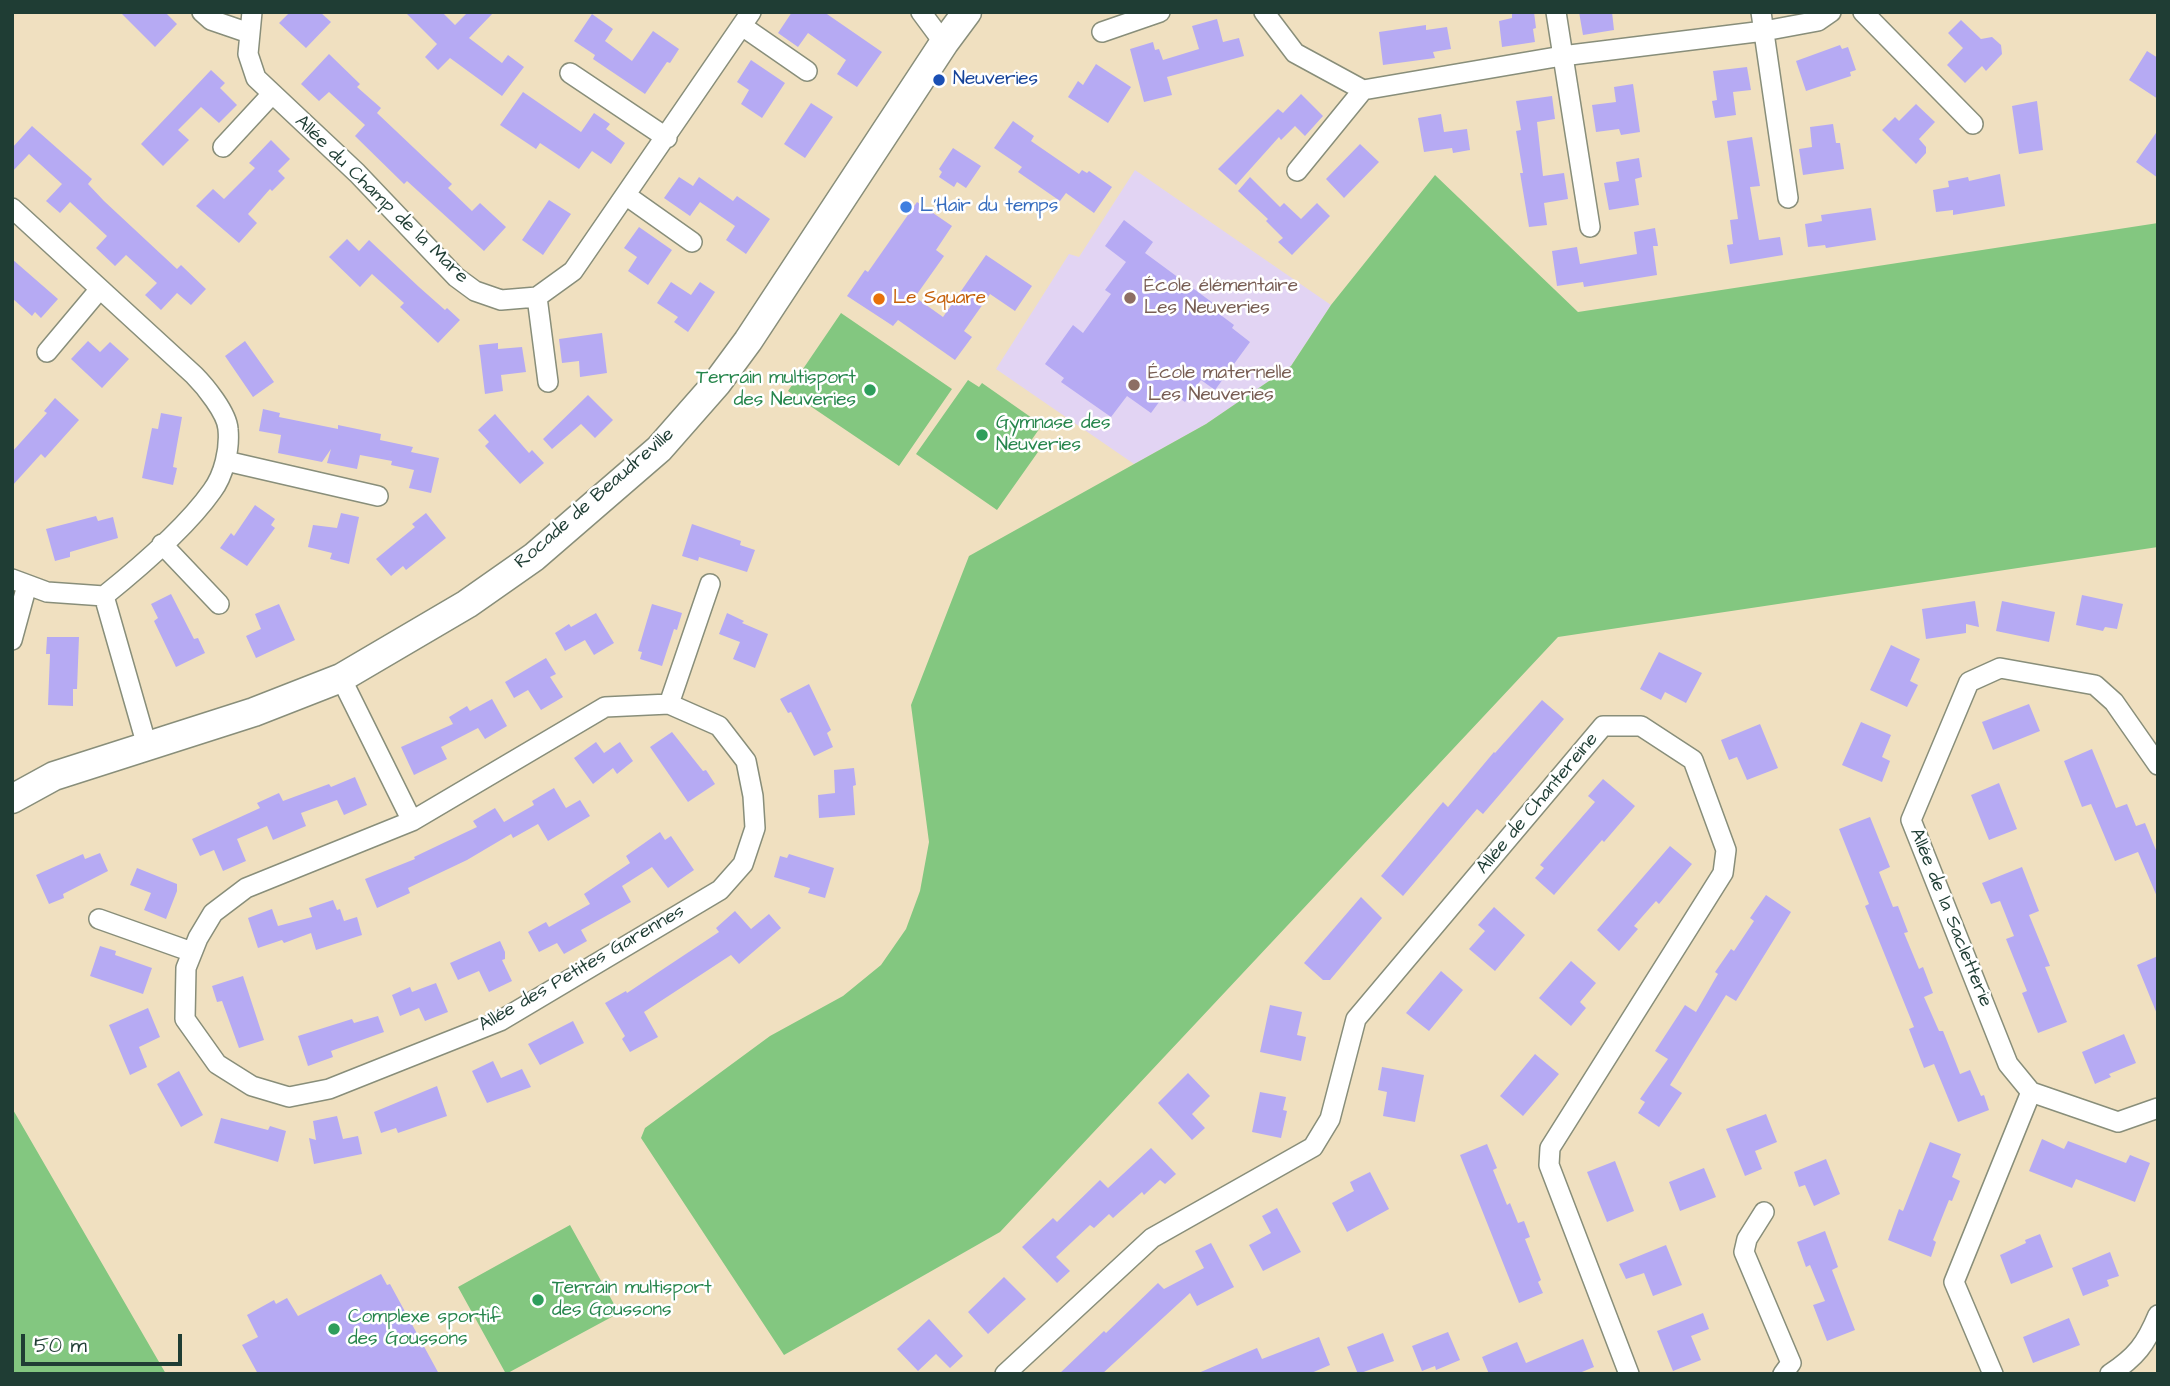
<!DOCTYPE html>
<html>
<head>
<meta charset="utf-8">
<style>
	body { margin:0 }
	#map { position:relative; width:2170px; height:1386px; overflow:hidden; background:#f0e0c0; font-family:"Architects Daughter",sans-serif }
	canvas { display:block }
	.frame { position:absolute; inset:0; border:14px solid #1f3d34; pointer-events:none }
	.scale { position:absolute; left:21px; top:1334px; width:161px; height:32px; box-sizing:border-box; border:4px solid #1f3d34; border-top:0; padding-left:9px; font-size:21px; line-height:24px; white-space:nowrap; color:#1f3d34; -webkit-text-stroke:5px #fff; paint-order:stroke }
</style>
</head>
<body>
<div id="map">
<canvas width="2170" height="1386"></canvas>
<div class="frame"></div>
<div class="scale">50 m</div>
</div>
<script>
const c = document.querySelector('canvas').getContext('2d');
c.lineJoin = 'round';
function fill(path, color) { c.fillStyle = color; c.fill(path, 'evenodd'); }
function stroke(path, color, width, dash) { c.strokeStyle = color; c.lineWidth = width; c.lineCap = dash ? 'butt' : 'round'; c.setLineDash(dash || []); c.stroke(path); }
function write(font, color, halo, rows, align = 'center') {
  c.font = font + ' "Architects Daughter",sans-serif'; c.lineWidth = 5; c.setLineDash([]); c.textBaseline = 'middle'; c.strokeStyle = halo; c.fillStyle = color; for (const [text, x, y, turn = 0] of rows) {
    c.save(); c.translate(x, y); c.rotate((+turn || 0) * Math.PI / 180); c.textAlign = isNaN(turn) ? turn : align; if (halo) c.strokeText(text, 0, 0); c.fillText(text, 0, 0); c.restore();
  }
}
const built = new Path2D(`
	M1135 170 1331 305 1291 366 1206 424 1134 464 996 369 1069 254 1079 257Z`);
const green = new Path2D(`
	M1435 175 1578 312 2158 223V547L1558 637 1000 1232 784 1355 641 1138 645 1128 770 1036 843 996 881 965 906 929 920 891 929 842 911 705 969 556 1206 424 1291 366 1331 305Z
	M841 313 952 389 899 466 788 391Z
	M968 380 979 387 982 383 1042 425 1028 445 1038 452 997 510 916 454Z
	M12 1108 166 1374H12Z
	M570 1225 619 1313 506 1374 458 1287Z`);
const building = new Path2D(`
	M120 12H165L177 24 155 47Z
	M290 12H320L331 22 306 48 279 23Z
	M405 12H442L455 25 468 12H494L469 38 502 63 508 55 524 67 502 96 450 58 438 70 425 57 437 44Z
	M792 12H824L882 52 857 87 837 74 846 60 808 33 798 47 778 33Z
	M1512 12H1534L1536 28 1533 29 1535 42 1502 47 1499 21 1512 18Z
	M1579 12H1612L1614 30 1583 35Z
	M592 14 613 29 605 41 632 61 653 31 679 49 670 63 667 62 645 94 593 59 595 55 574 41Z
	M1217 19 1223 42 1239 38 1244 56 1167 77 1172 95 1144 102 1130 49 1153 42 1155 50 1159 49 1163 60 1199 49 1192 26Z
	M1961 20 1981 39 1992 37 2001 45 2002 54 1986 71 1982 66 1965 83 1947 65 1963 48 1948 33Z
	M1426 25V30L1447 27 1451 49 1433 52 1435 58 1383 65 1379 32Z
	M1840 45 1842 49 1848 47 1856 70 1850 72 1851 76 1806 91 1796 61Z
	M2147 51 2158 58V99L2129 80Z
	M329 54 360 84 357 87 381 108 377 113 452 184 448 188 472 211 480 203 506 227 484 251 407 181 404 184 355 136 365 125 329 92 319 101 301 84Z
	M751 60 785 83 762 118 741 104 749 90 737 82Z
	M1096 64 1131 87 1108 123 1068 97 1078 81 1083 85Z
	M1747 67 1751 90 1733 92 1736 115 1715 118 1712 101 1717 100 1713 71Z
	M211 70 225 83 220 88 237 105 219 123 201 107 178 130 189 140 163 166 141 144Z
	M1633 84 1640 132 1621 135 1619 129 1596 132 1592 105 1616 102 1614 87Z
	M523 92 581 132 594 113 610 124 606 129 625 143 611 164 592 151 579 169 540 143 536 149 500 125Z
	M1301 94 1323 116 1305 136 1295 126 1281 140 1279 137 1236 185 1218 169 1278 109 1283 113Z
	M1552 96 1555 119 1537 122 1543 176 1564 173 1568 199 1544 203 1547 225 1529 227 1520 173H1523L1516 131 1521 130 1516 101Z
	M2037 101 2043 150 2019 154 2012 106Z
	M811 103 833 117 805 158 784 144Z
	M1916 104 1935 122 1919 139 1926 147V153L1916 164 1882 130 1895 117 1899 121Z
	M1441 114 1444 132 1467 129 1470 150 1453 153 1452 148 1424 152 1418 118Z
	M1013 121 1034 136 1031 141 1079 174 1082 170 1087 173 1089 171 1112 187 1094 213 1066 193 1060 201 1018 172 1022 167 994 148Z
	M1833 124 1836 143H1840L1844 169 1803 175 1799 149 1812 147 1810 127Z
	M32 126 92 179 88 184 104 201 177 269 181 265 206 289 191 305 177 293 161 310 145 295 157 283 126 255 115 266 96 248 107 236 70 202 60 213 46 201 62 184 29 154 12 172V148Z
	M2158 130V178L2136 162Z
	M1752 137 1760 186 1750 187 1759 240 1780 237 1783 255 1730 264 1727 245 1733 244 1730 220 1738 219 1727 141Z
	M271 140 290 159 278 171 285 178 272 191 270 189 248 214 257 223 239 243 196 206 213 189 224 199 255 168 249 163Z
	M1360 144 1379 162 1344 198 1326 179Z
	M953 148 981 166 966 188 957 182 954 187 939 177 942 172 939 169Z
	M1639 158 1642 177 1635 179 1639 205 1609 210 1604 183 1619 181 1616 162Z
	M2000 174 2005 206 1953 215V210L1936 212 1933 190 1949 187 1948 181 1968 177 1969 181Z
	M679 177 693 186 699 177 733 201 737 196 770 219 746 254 726 240 735 226 700 202 690 216 664 198Z
	M1250 177 1280 207 1284 203 1301 219 1317 203 1330 216 1292 255 1278 242 1283 238 1266 221 1268 219 1238 191Z
	M549 200 571 214 543 255 522 240Z
	M917 202 952 226 936 250 944 256 915 297 943 317 986 255 1032 286 1015 311 990 294 964 331 972 337 955 360 898 320 893 326 847 296 865 270 868 272Z
	M1871 208 1876 240 1826 248 1825 245 1808 247 1805 224 1822 221 1821 215Z
	M1124 220 1153 242 1145 253 1217 306 1214 310 1234 325 1232 328 1250 342 1215 390 1201 380 1185 402 1168 390 1151 413 1127 396 1111 417 1061 382 1064 378 1045 364 1073 325 1083 333 1111 294 1105 290 1126 262 1105 246Z
	M639 227 672 250 648 285 628 271 637 257 624 248Z
	M1655 228 1658 246H1653L1657 275 1584 287 1583 282 1557 286 1552 251 1577 247 1580 264 1637 254 1634 232Z
	M347 239 359 251 369 240 419 287 445 310 447 308 460 320 438 343 400 307 404 303 372 274 360 287 329 257Z
	M12 259 58 299 41 318 35 312 32 316 12 298Z
	M671 282 691 295 700 282 715 292 688 332 674 322 678 317 657 303Z
	M602 333 607 373 580 377 579 361 562 363 559 339Z
	M88 341 100 352 110 342 129 359 102 388 71 359Z
	M245 341 274 382 253 397 225 356Z
	M498 343V349L522 347 526 372 501 375 503 391 485 394 479 345Z
	M588 395 613 420 595 438 581 424 552 449 543 439Z
	M55 398 79 420 45 458 41 454 12 486V452L47 413 44 411Z
	M263 409 280 413 279 417 338 429V425L381 434 380 440 413 447 411 452 439 458 431 493 409 488 414 470 391 465 392 461 360 455 357 469 327 463 331 449 322 462 278 453 281 435 259 431Z
	M161 413 182 417 173 467 177 468 173 485 142 478 152 428 158 429Z
	M495 414 529 453 532 450 544 463 520 484 485 446 489 442 478 430Z
	M255 505 275 519 271 525 275 528 247 566 220 548 231 533 234 536Z
	M341 513 359 517 349 564 330 559 332 553 308 547 313 525 337 528Z
	M426 513 446 538 406 570 403 566 391 576 376 559 415 527 412 524Z
	M96 516 98 521 113 517 118 538 70 552V557L55 561 46 529Z
	M692 524 741 541 740 545 755 550 747 572 699 557 698 561 682 556Z
	M171 594 194 639 198 638 205 653 176 667 154 621 158 618 151 604Z
	M2082 595 2123 604 2117 629 2105 627 2103 631 2076 625Z
	M1975 601 1979 627 1966 624V633L1926 639 1922 609Z
	M2002 601 2055 612 2049 642 1996 631Z
	M279 604 295 640 256 658 246 636 261 629 255 614Z
	M652 604 682 613 677 630 674 629 662 666 640 659 642 652 638 651Z
	M596 613 614 643 594 655 585 640 565 651 555 633 569 624 571 627Z
	M727 613 744 621 742 623 768 634 755 668 733 659 740 642 719 634Z
	M47 637H79L77 689H73V706L48 705 50 654H46Z
	M1891 645 1920 659 1910 681 1918 685 1907 707 1870 690Z
	M1659 652 1702 673 1686 703 1665 692 1661 700 1640 689Z
	M546 658 556 674 550 677 563 697 541 710 528 690 514 698 505 682Z
	M809 684 831 730 827 733 833 747 814 756 791 712 788 713 780 699Z
	M492 699 507 726 485 739 478 728 441 747 447 759 414 775 401 747 453 724 449 717 467 706 470 711Z
	M1542 700 1564 719 1483 814 1477 809 1403 896 1381 876 1443 802 1448 807 1494 752 1495 753Z
	M2029 704 2040 731 1993 750 1982 722Z
	M1861 722 1891 735 1882 757 1890 761 1882 782 1842 765Z
	M1760 724 1778 768 1747 780 1737 757 1729 760 1721 740Z
	M672 732 703 771 706 770 715 784 688 802 650 747Z
	M596 742 604 753 620 742 633 761 617 774 613 768 593 784 574 758Z
	M2092 749 2116 808 2127 804 2136 826 2145 823 2158 855V899L2138 852 2115 861 2091 804 2082 807 2064 761Z
	M854 768 856 785 853 786 855 815 819 818 818 795 835 793 834 770Z
	M355 777 367 805 344 815 337 800 301 813 306 826 273 840 267 826 237 839 246 861 223 871 214 850 200 856 192 839 260 808 257 803 279 793 283 801 329 784 331 787Z
	M1603 779 1635 806 1604 842 1602 840 1554 895 1535 878 1544 868 1540 865 1595 802 1588 796Z
	M1999 783 2017 829 1989 840 1971 795Z
	M554 788 566 808 580 800 590 816 548 841 538 824 513 838 511 834 467 860 408 888 410 893 377 908 365 879 415 859 414 857 477 827 473 821 495 808 504 822 534 805 532 801Z
	M1870 817 1890 867 1879 872 1893 907 1898 906 1908 932 1904 933 1919 969 1923 967 1933 993 1924 997 1939 1031H1943L1960 1074 1970 1070 1981 1096 1984 1095 1989 1110 1958 1122 1934 1064 1924 1068 1909 1029 1914 1027 1865 906 1869 904 1839 829Z
	M660 832 665 840 671 836 694 870 668 888 652 867 622 886 631 902 581 930 587 941 564 954 557 943 539 952 528 932 546 922 549 927 590 904 584 894 630 863 626 856Z
	M1670 846 1692 864 1659 904 1656 901 1634 926 1638 929 1619 951 1597 930Z
	M100 853 108 871 63 894 64 898 49 904 36 875 83 854 85 859Z
	M789 854 834 868 825 898 808 893 810 888 774 877 780 856 787 858Z
	M2022 867 2039 911 2029 915 2050 966 2045 967 2067 1022 2038 1033 2022 993 2027 991 2006 939 2014 936 2000 901 1991 904 1982 883Z
	M137 868 177 884V891L166 919 144 910 151 893 130 885Z
	M1766 895 1791 912 1736 1001 1726 995 1670 1085 1682 1093 1659 1127 1638 1113 1645 1102 1640 1099 1668 1059 1655 1051 1685 1005 1696 1012 1718 974 1715 972 1731 949 1734 951 1754 921 1750 918Z
	M1361 897 1382 918 1330 980H1323L1304 963Z
	M333 900 337 910 340 909 344 921 357 917 362 935 316 950 311 933 284 943 282 940 258 948 248 918 272 909 278 926 312 917 309 908Z
	M1494 907 1525 935 1495 971 1469 949 1485 931 1478 925Z
	M735 911 751 929 769 914 781 928 739 964 731 955 644 1012 658 1037 630 1052 622 1039 625 1036 605 1003 626 991 627 993 719 932 716 928Z
	M500 941 505 952V959L502 960 512 981 489 992 479 971 458 980 450 963Z
	M100 946 116 951 115 955 152 968 143 994 90 976Z
	M2158 956V1014H2157L2137 965Z
	M1571 961 1596 983 1580 1002 1586 1008 1571 1026 1539 998Z
	M1441 971 1463 990 1429 1031 1406 1013Z
	M243 976 264 1040 239 1048 222 1001 217 1002 212 986Z
	M436 983 448 1012 425 1021 419 1008 400 1016 392 995 410 987 412 992Z
	M1270 1005 1302 1012 1297 1035 1306 1037 1301 1061 1260 1052Z
	M148 1008 160 1037 139 1047 147 1067 130 1075 109 1025Z
	M378 1016 384 1032 331 1051 333 1057 308 1066 298 1036 352 1019 354 1023Z
	M573 1021 584 1043 540 1065 528 1044Z
	M2124 1034 2136 1063 2109 1074 2111 1077 2095 1084 2082 1052Z
	M1535 1054 1559 1074 1523 1116 1500 1096Z
	M493 1061 501 1078 522 1069 531 1087 487 1103 472 1071Z
	M1382 1067 1424 1075 1415 1122 1383 1116 1387 1092 1378 1090Z
	M179 1071 203 1115 181 1127 157 1084Z
	M1188 1073 1210 1096 1192 1114 1205 1128 1192 1140 1158 1103Z
	M437 1086 447 1116 398 1133 396 1128 381 1133 374 1112Z
	M1260 1092 1286 1097 1283 1110 1287 1111 1281 1138 1252 1132Z
	M1766 1114 1777 1142 1755 1151 1762 1169 1745 1176 1726 1129Z
	M337 1116 343 1139 358 1136 362 1154 314 1164 309 1138 316 1140 313 1121Z
	M221 1118 268 1130 270 1126 286 1131 278 1162 214 1143Z
	M2042 1139 2064 1149 2068 1141 2126 1163 2130 1155 2150 1163 2135 1202 2076 1179 2072 1188 2029 1171Z
	M1930 1142 1961 1154 1952 1177 1960 1181 1952 1201 1949 1200 1933 1240 1936 1242 1931 1257 1888 1240 1899 1209 1903 1211Z
	M1487 1144 1497 1168 1493 1170 1507 1205 1510 1203 1518 1223 1524 1221 1530 1237 1525 1239 1541 1280 1538 1282 1543 1293 1519 1303 1460 1155Z
	M1151 1148 1176 1174 1165 1184 1160 1180 1144 1195 1142 1192 1113 1218 1109 1214 1094 1228 1090 1225 1056 1257 1070 1271 1057 1283 1022 1247 1053 1218 1057 1222 1100 1180 1108 1188Z
	M1826 1159 1840 1194 1814 1206 1805 1185 1799 1187 1794 1172Z
	M1615 1161 1634 1211 1607 1222 1587 1172Z
	M1704 1168 1716 1197 1680 1211 1669 1182Z
	M1370 1172 1389 1209 1347 1232 1332 1203 1354 1191 1350 1182Z
	M1277 1208 1301 1252 1263 1271 1249 1245 1271 1233 1262 1216Z
	M1825 1231 1838 1267 1832 1270 1855 1330 1827 1341 1813 1305 1825 1301 1810 1265 1806 1267 1797 1242Z
	M2040 1234 2053 1267 2011 1284 2000 1255 2026 1243 2025 1240Z
	M1211 1243 1234 1287 1197 1306 1190 1293 1102 1374H1059L1104 1331 1106 1333 1158 1283 1164 1289 1204 1268 1195 1251Z
	M1666 1245 1682 1285 1653 1296 1644 1273 1626 1279 1619 1264Z
	M2110 1252 2119 1276 2107 1280 2109 1286 2083 1296 2072 1268Z
	M381 1274 387 1285 390 1284 439 1374H258L242 1345 258 1337 247 1315 274 1300 276 1304 287 1298 298 1316Z
	M1004 1277 1026 1299 988 1334 968 1312Z
	M1703 1313 1709 1329 1691 1336 1701 1360 1673 1371 1657 1331Z
	M2069 1318 2080 1345 2033 1363 2023 1337Z
	M929 1319 963 1356 950 1368 936 1354 918 1371 897 1349Z
	M1448 1332 1460 1360 1436 1370 1435 1366 1422 1371 1412 1346Z
	M1383 1333 1394 1361 1358 1374 1347 1347Z
	M1319 1337 1330 1365 1309 1374H1196L1257 1348 1262 1359Z
	M1583 1339 1594 1367 1577 1374H1489L1482 1357 1517 1342 1526 1363Z`);
const street = new Path2D(`
	M202 12 211 20 249 33
	M252 12 248 54 256 78 357 173 456 277 475 291 501 300 537 297 573 271 751 12
	M921 12 944 43
	M1264 12 1295 53 1363 90 1562 56 1764 31 1818 21 1831 12
	M1556 12 1590 227
	M1761 12 1788 198
	M1863 12 1973 124
	M742 26 807 71
	M1102 32 1160 12
	M570 73 667 138
	M223 147 272 94
	M1297 171 1363 90
	M627 196 692 242
	M12 208 194 375C205 386 227 413 228 429 230 449 224 475 212 491 186 528 140 567 104 596L47 592 12 579
	M537 297 548 382
	M47 352 99 290
	M226 461 378 496
	M162 544 219 604
	M104 596 147 746
	M12 640 27 585
	M341 678 412 821
	M669 704 719 726 746 761 753 796 755 828 743 864 720 890 500 1021 329 1089 289 1097 252 1086 217 1064 185 1019 186 968 198 938 213 913 246 888 412 821 605 707Z
	M669 704 710 584
	M2158 765 2114 702 2095 685 2000 668 1969 682 1911 820 2008 1064 2031 1092 2118 1122 2158 1108
	M99 919 192 952
	M1764 1212 1747 1239 1744 1252 1791 1363 1783 1374
	M1005 1374 1152 1238 1313 1147 1330 1119 1356 1019 1603 726H1641L1693 760 1726 850 1723 873 1550 1148 1549 1165 1629 1374
	M1993 1374 1954 1282 2031 1092
	M2110 1374C2136 1357 2146 1344 2158 1315`);
const secondary = new Path2D(`
	M12 799 54 776 254 712 341 678 467 604 534 557 659 449 717 383 748 341 944 43 967 12`);
const markers = [
	[939,80,7,"#1a4fb4"],
	[906,207,7,"#3f7fe0"],
	[1130,298,7,"#8d6e63"],
	[879,299,7,"#e8710a"],
	[1134,385,7,"#8d6e63"],
	[870,390,7,"#2e9e5b"],
	[982,435,7,"#2e9e5b"],
	[538,1300,7,"#2e9e5b"],
	[334,1329,7,"#2e9e5b"]
];
const transitNames = [
	["Neuveries",953,80]
];
const streetNames = [
	["Allée du Champ de la Mare",381,200,44],
	["Rocade de Beaudreville",595,499,-41],
	["Allée de Chantereine",1538,804,-50],
	["Allée de la Sacletterie",1950,918,68],
	["Allée des Petites Garennes",582,969,-30]
];
const shopNames = [
	["L'Hair du temps",920,207]
];
const educationNames = [
	["École élémentaire",1144,287],
	["Les Neuveries",1144,309],
	["École maternelle",1148,374],
	["Les Neuveries",1148,396]
];
const foodNames = [
	["Le Square",893,299]
];
const leisureNames = [
	["Terrain multisport",856,379,"right"],
	["des Neuveries",856,401,"right"],
	["Gymnase des",996,424],
	["Neuveries",996,446],
	["Terrain multisport",552,1289],
	["des Goussons",552,1311],
	["Complexe sportif",348,1318],
	["des Goussons",348,1340]
];
fill(built, '#e2d4f3');
fill(green, '#83c780');
fill(building, '#b6aaf3');
stroke(street, '#888e7a', 22);
stroke(secondary, '#888e7a', 31);
stroke(street, '#fff', 19);
stroke(secondary, '#fff', 28);
for (const [x, y, r, color] of markers) { const dot = new Path2D(); dot.arc(x, y, r, 0, 2 * Math.PI); c.fillStyle = color; c.fill(dot); stroke(dot, '#fff', 2.5); }
write('19px', '#164399', '#fff', transitNames, 'left');
write('19px', '#1f3d34', '#fff', streetNames);
write('19px', '#366cbe', '#fff', shopNames, 'left');
write('19px', '#785e54', '#fff', educationNames, 'left');
write('19px', '#c56008', '#fff', foodNames, 'left');
write('19px', '#27864d', '#fff', leisureNames, 'left');
</script>
</body>
</html>
